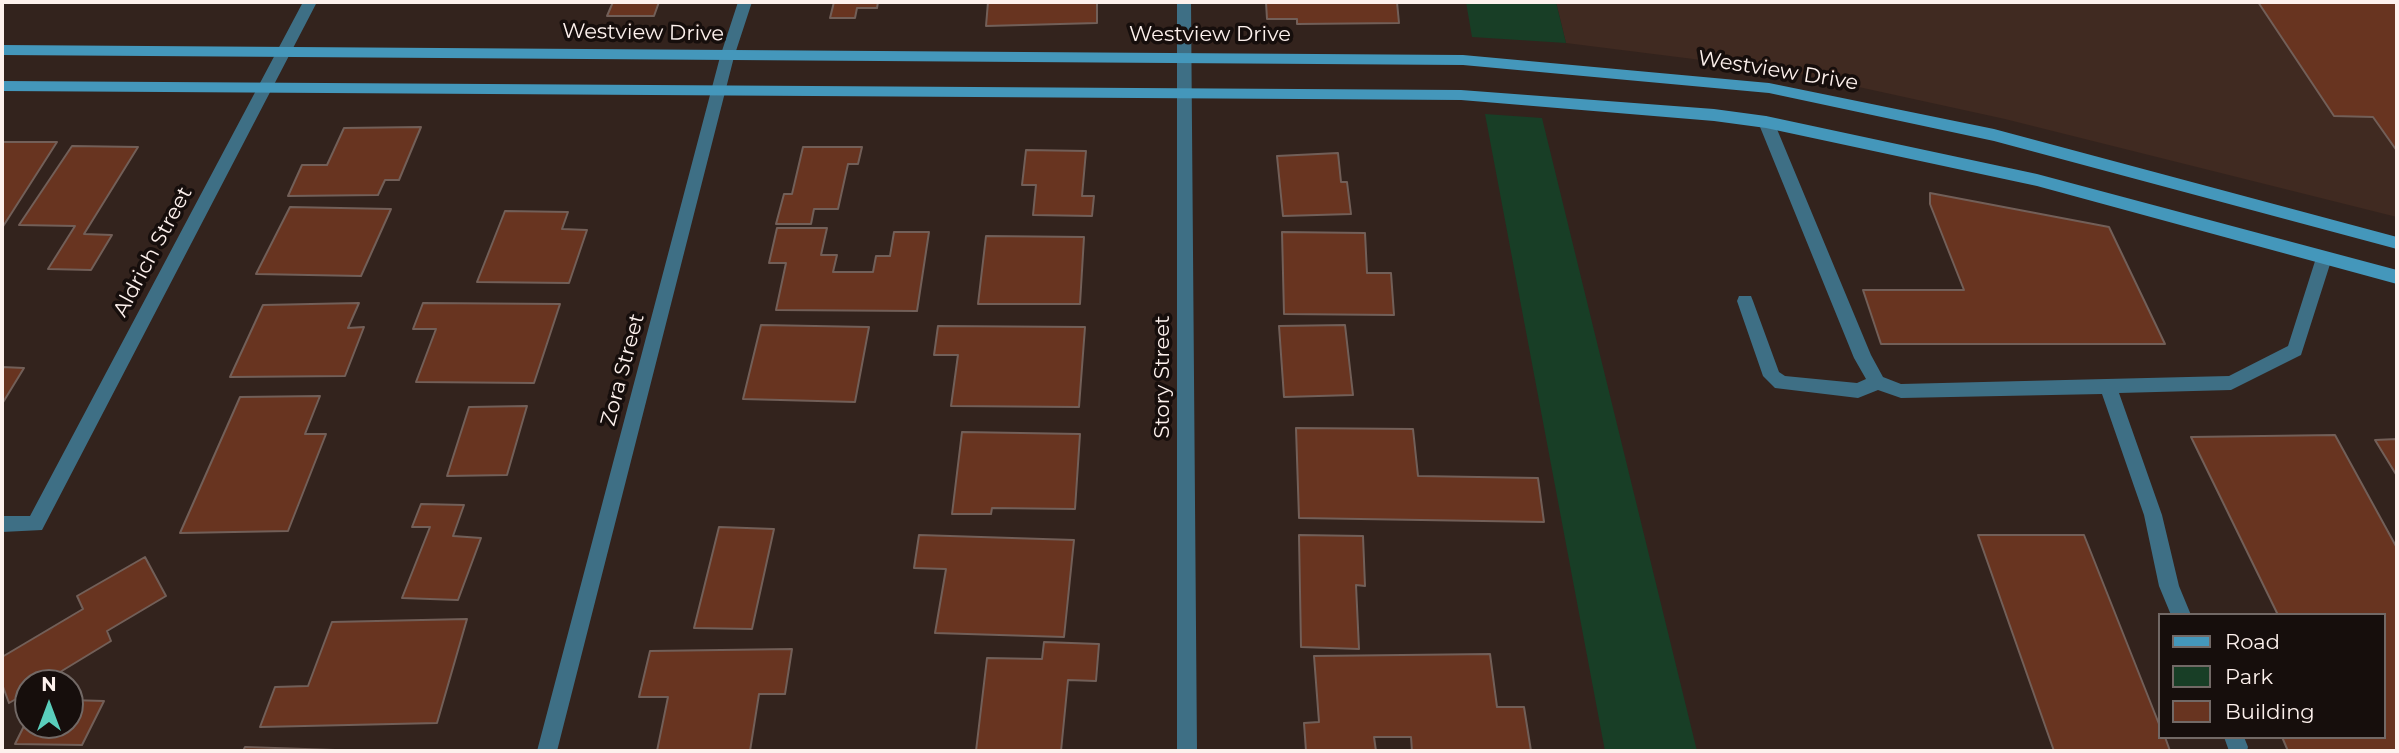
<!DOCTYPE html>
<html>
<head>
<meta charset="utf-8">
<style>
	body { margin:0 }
	#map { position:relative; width:2399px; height:753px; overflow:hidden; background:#33231d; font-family:Montserrat,sans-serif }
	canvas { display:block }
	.frame { position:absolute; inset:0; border:4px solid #fdf1ed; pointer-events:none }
	.legend { position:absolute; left:2158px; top:613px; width:228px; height:126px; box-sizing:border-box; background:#160e0c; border:2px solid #726966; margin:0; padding:9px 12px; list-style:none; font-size:21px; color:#fdf1ed }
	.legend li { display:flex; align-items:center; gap:14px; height:35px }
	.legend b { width:35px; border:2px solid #726966 }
	.north { position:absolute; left:14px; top:669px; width:70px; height:70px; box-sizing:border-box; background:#160e0c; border:2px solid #726966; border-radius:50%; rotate:0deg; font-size:19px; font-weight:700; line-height:28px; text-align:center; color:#fdf1ed }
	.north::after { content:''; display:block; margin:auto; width:24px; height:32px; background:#5acebc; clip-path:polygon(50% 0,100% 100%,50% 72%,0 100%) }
</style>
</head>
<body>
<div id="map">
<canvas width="2399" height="753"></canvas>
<div class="frame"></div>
<ul class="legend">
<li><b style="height:9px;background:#4497bb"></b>Road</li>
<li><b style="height:19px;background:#183e26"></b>Park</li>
<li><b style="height:19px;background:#683420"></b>Building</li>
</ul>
<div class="north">N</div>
</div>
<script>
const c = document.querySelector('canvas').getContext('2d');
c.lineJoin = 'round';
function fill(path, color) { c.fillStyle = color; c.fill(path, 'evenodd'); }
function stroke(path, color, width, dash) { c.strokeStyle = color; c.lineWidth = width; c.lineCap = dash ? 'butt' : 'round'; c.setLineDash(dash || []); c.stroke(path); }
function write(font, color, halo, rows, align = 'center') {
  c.font = font + ' Montserrat,sans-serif'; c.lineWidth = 7; c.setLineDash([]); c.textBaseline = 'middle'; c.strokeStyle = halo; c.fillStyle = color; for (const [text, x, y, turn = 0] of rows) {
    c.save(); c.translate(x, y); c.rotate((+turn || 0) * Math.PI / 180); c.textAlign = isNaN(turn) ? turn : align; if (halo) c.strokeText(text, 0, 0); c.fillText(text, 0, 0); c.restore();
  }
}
const built = new Path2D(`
	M1556 2H2397V217L2005 119 1781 70 1566 43Z`);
const green = new Path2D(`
	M1466 2H1556L1566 43 1472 37Z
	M1485 114 1542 118 1697 751H1605Z`);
const building = new Path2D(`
	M613 2H659L654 16H607Z
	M834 2H878L877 8H857L855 18H830Z
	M988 2H1097V23L986 26Z
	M1266 2H1397L1399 23 1297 24V19H1267Z
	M2258 2H2397V151L2373 117 2334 116Z
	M421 127 399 180H385L378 195 288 196 302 165H327L344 128Z
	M2 142H57L2 228Z
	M72 146 138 147 84 234 112 235 91 270 48 269 75 226 19 225Z
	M803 147H862L858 164H848L838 209H814L811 224H776L784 194H792Z
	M1026 150 1086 151 1082 196H1094L1092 216 1033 215 1036 185H1022Z
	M1338 153 1341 182H1347L1351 214 1283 216 1277 156Z
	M1930 193 2109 227 2165 344H1881L1863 290H1964L1930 204Z
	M290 207 391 209 361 276 256 274Z
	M505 211 568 212 562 229 587 230 569 283 477 282Z
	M777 228H827L821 255H837L833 272H873L876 256H890L894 232H929L917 311 776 310 786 263H769Z
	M1282 232 1365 233 1367 273H1391L1394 315 1284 314Z
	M986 236 1084 237 1080 304H978Z
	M359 303 348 328 364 327 345 376 230 377 263 305Z
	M423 303 560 304 534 383 416 382 436 329H413Z
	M761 325 869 327 855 402 743 399Z
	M1345 325 1353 395 1284 397 1279 326Z
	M938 326 1085 327 1079 407 951 406 958 355H934Z
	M2 367 24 368 2 404Z
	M320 396 305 434H326L288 531 180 533 240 397Z
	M527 406 507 475 447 476 469 407Z
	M1296 428 1413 429 1418 476 1538 478 1544 522 1299 518Z
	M962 432 1080 434 1075 509 992 508 991 514H952Z
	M2335 435 2397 548V751H2288L2282 737H2383V615H2278L2191 437Z
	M2397 439V476L2375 440Z
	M421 504 464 505 453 536 481 538 458 600 402 598 430 527H412Z
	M719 527 774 529 752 629 694 628Z
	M919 535 1074 540 1064 637 935 633 946 569 914 568Z
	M1299 535 1363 536 1365 586 1356 585 1359 649 1301 647Z
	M1978 535H2084L2159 724V737H2165L2170 751H2054Z
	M145 557 166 596 107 631 111 641 42 683H28V692L9 703 2 684V657L83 609 77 596Z
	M467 619 437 723 260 727 275 687 308 686 332 622Z
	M1044 642 1099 644 1096 681 1068 680 1061 751H976L987 658 1042 659Z
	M792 649 785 694H759L750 751H657L668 697H639L650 651Z
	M1490 654 1497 707H1524L1531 751H1412L1411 737H1374L1376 751H1306L1304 723 1319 722 1314 656Z
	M70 700 104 701 82 745 15 744 28 718V725H70Z
	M245 747 365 751H243Z`);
const lane = new Path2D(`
	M1766 116 1774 122 1871 355 1883 377 1901 384 2229 376 2288 346 2316 258 2318 253H2330L2332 258 2301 355 2231 390 2119 393 2162 515 2179 586 2191 615H2171L2159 586 2144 515 2102 394 1901 398 1878 390 1858 398 1775 388 1763 376 1737 301 1739 296H1751L1753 301 1779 372 1785 376 1857 383 1866 379 1854 358 1758 122Z
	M2224 737H2244L2248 747 2247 751H2229Z`);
const street = new Path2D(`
	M303 2H317L42 530 2 532V516H30Z
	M738 2H752L734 57 557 751H537L720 57Z
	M1177 2H1191L1197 751H1177Z`);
const secondary = new Path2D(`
	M2 45 1463 55 1769 83 1994 129 2397 237V249L1994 141 1769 93 1463 65 2 55Z
	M2 81 1461 90 1714 109 1766 116 2037 174 2397 270V284L2037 186 1766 128 1714 121 1461 100 2 91Z`);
const streetNames = [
	["Westview Drive",643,33,1],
	["Westview Drive",1210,35],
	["Westview Drive",1778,71,9],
	["Aldrich Street",153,252,-62],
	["Zora Street",623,370,-75],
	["Story Street",1163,377,-90]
];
fill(built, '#402a21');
fill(green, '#183e26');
fill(building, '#683420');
stroke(building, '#725f58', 2);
fill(lane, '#3e6f85');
fill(street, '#3e6f85');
fill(secondary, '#4497bb');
write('21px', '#fdf1ed', '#160e0c', streetNames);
</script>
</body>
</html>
